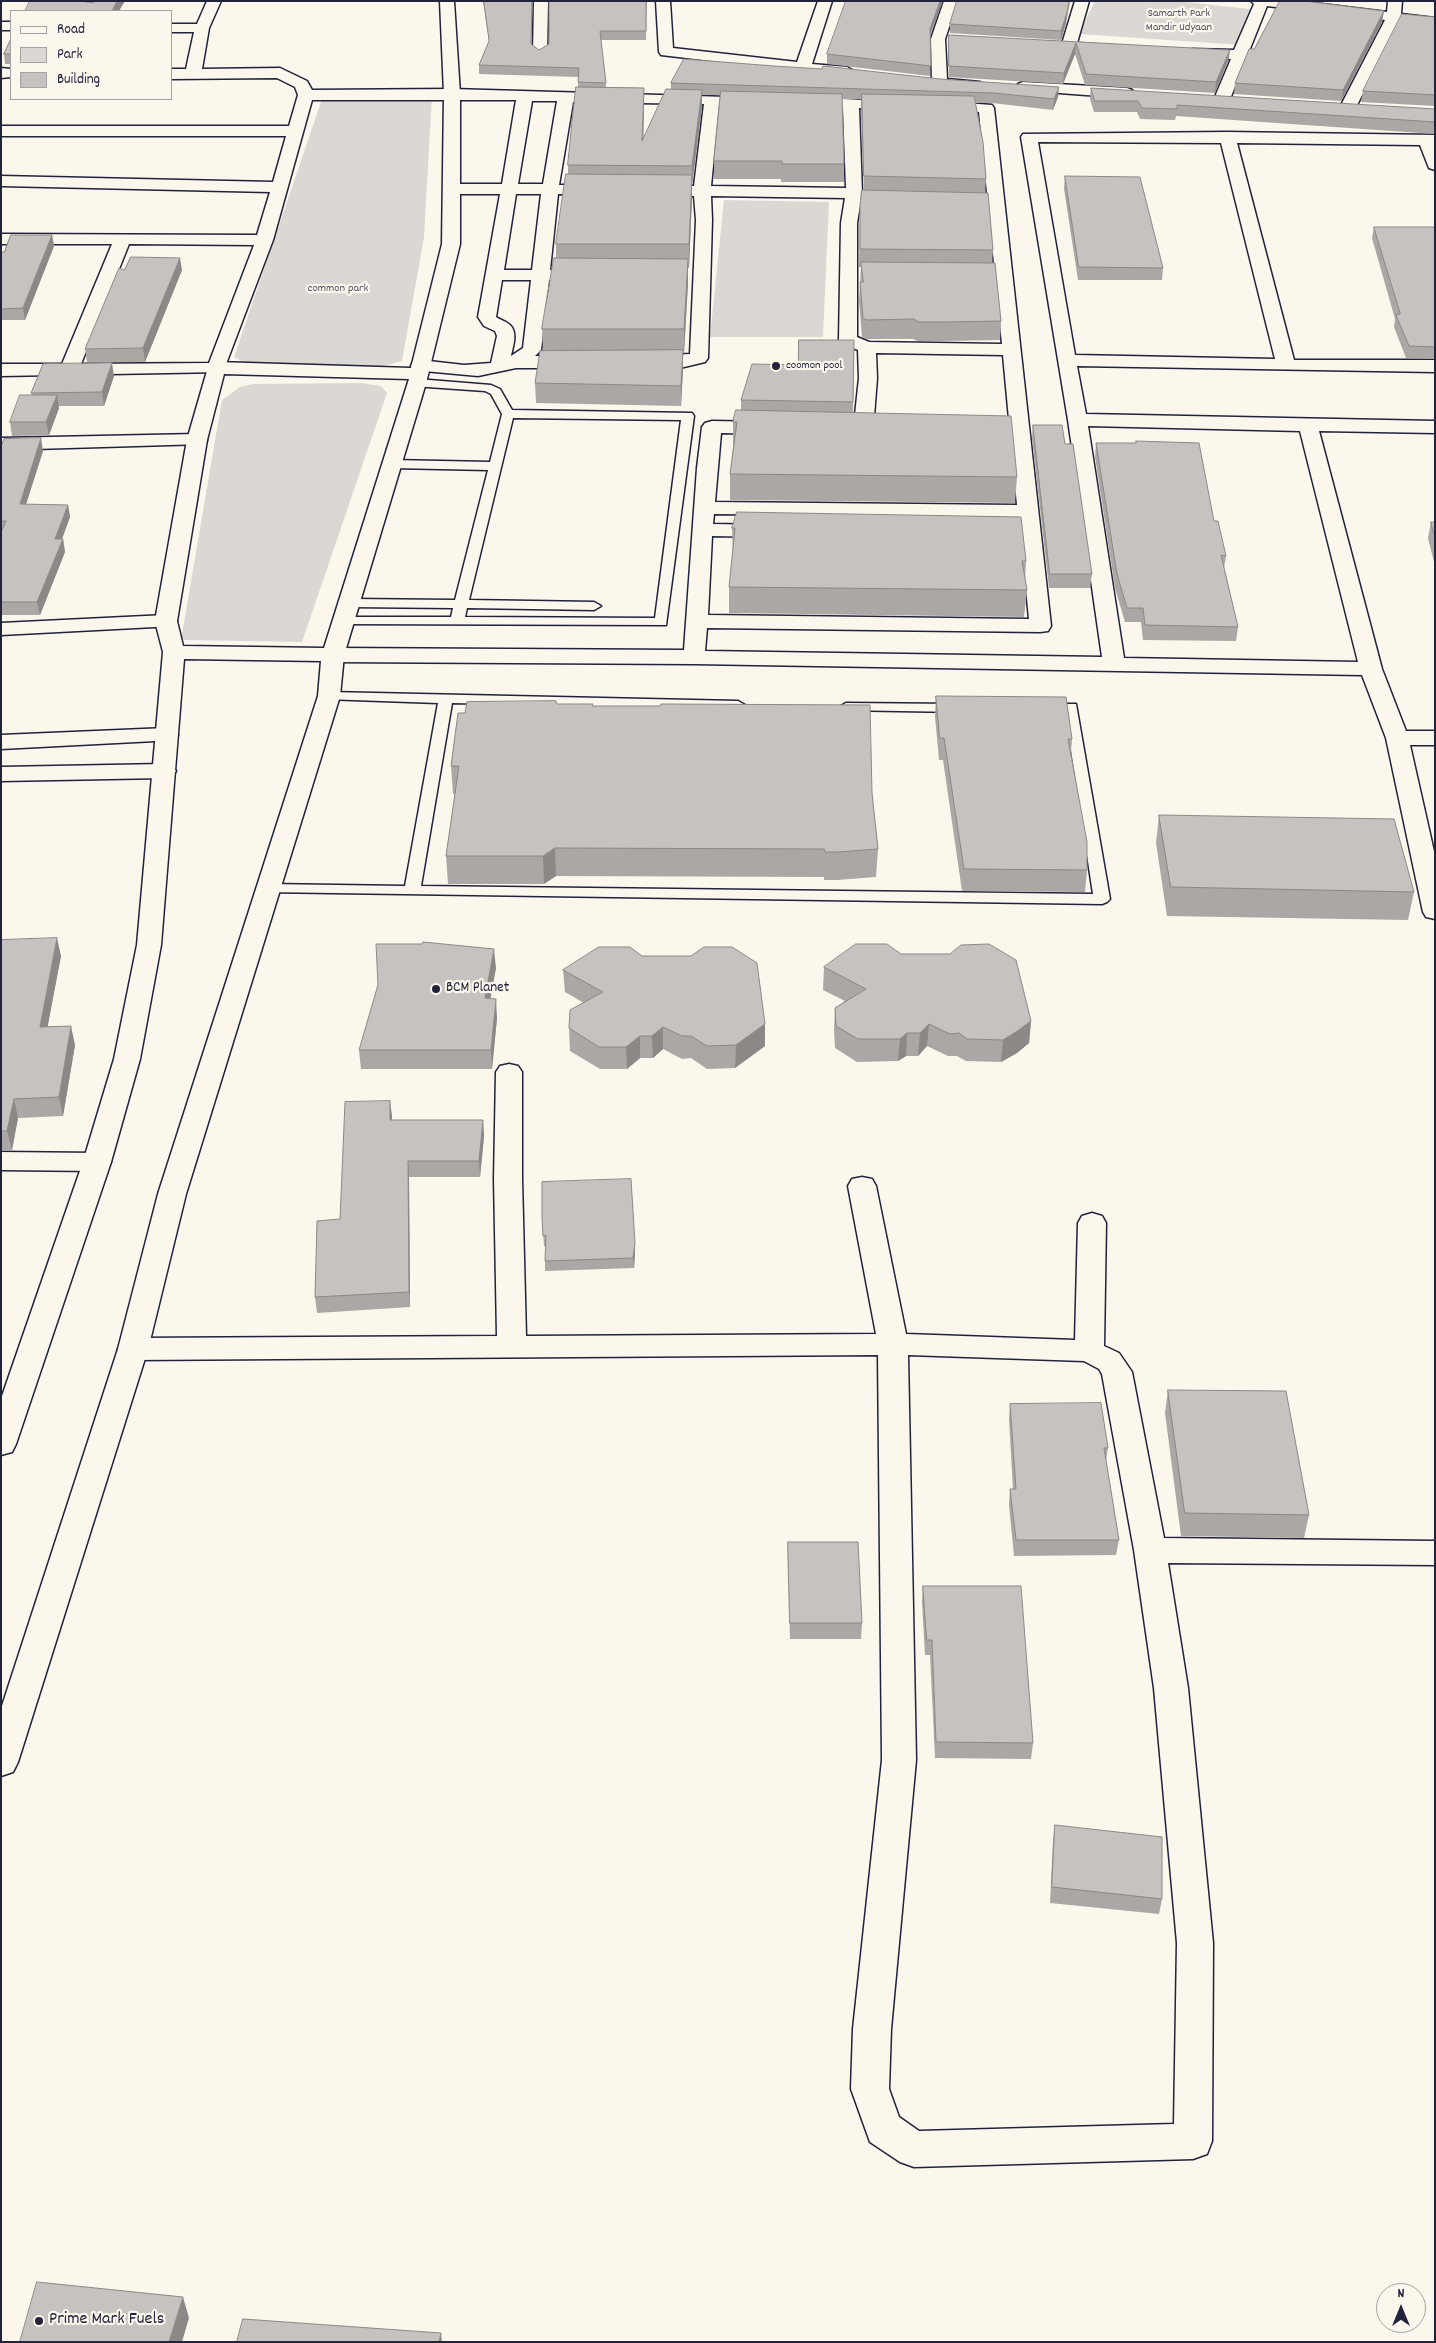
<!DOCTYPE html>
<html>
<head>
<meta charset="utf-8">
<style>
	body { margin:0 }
	#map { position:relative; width:1436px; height:2343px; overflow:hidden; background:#fbf7ec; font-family:Dekko,sans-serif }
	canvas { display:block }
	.frame { position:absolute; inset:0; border:2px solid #22223b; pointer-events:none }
	.legend { position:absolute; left:10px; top:10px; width:162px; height:90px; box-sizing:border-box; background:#fbf7ec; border:1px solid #a4a2a5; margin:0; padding:6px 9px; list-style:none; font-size:15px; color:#22223b }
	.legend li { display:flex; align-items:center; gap:10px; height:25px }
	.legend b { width:25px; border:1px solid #a4a2a5 }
	.north { position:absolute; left:1376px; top:2283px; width:50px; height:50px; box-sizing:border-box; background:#fbf7ec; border:1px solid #a4a2a5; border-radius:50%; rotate:0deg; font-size:14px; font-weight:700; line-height:20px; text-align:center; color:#22223b }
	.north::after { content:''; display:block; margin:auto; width:18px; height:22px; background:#22223b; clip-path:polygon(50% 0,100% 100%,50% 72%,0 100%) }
</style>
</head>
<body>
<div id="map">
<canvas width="1436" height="2343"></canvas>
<div class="frame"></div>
<ul class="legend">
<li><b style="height:6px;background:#fbf7ec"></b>Road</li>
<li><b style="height:14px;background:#dbd8d3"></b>Park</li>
<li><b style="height:14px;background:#c6c2c0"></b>Building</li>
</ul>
<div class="north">N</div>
</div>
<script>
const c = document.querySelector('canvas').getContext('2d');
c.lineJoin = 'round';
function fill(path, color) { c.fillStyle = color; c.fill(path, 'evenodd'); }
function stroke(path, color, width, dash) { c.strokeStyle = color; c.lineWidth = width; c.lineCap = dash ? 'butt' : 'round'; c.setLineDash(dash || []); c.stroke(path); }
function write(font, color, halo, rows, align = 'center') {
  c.font = font + ' Dekko,sans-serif'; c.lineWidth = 4.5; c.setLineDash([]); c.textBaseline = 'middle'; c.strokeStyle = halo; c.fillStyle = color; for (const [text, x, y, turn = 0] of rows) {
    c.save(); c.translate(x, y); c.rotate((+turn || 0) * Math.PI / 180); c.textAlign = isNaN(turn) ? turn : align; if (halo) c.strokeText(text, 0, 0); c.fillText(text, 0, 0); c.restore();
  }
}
const green = new Path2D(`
	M1095 1H1177L1259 10 1241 45 1079 34Z
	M432 96 424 237 402 361 380 367 249 365 234 357 322 99Z
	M724 200 829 202 823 337H710Z
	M361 383 381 386 387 393 302 642 181 640 222 400 240 387 253 384Z`);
const lane = new Path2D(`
	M417 379 491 385 500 389 512 410 692 413 694 416 666 625 339 624 337 621 339 618 344 617H451L453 608 350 607 343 603 350 599 455 600 488 470 392 468 386 464 392 460 490 462 502 414 491 394 485 391 413 386 411 383 413 380ZM513 418 681 420 655 618 465 617 467 608 594 610 601 606 594 602 469 600Z
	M329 692 738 701 745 705 738 709 452 703 421 886 1093 894 1065 711 1044 712 1037 708 1044 704H1076L1110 899 1107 902 1102 904 263 892 260 889 263 886 268 884 405 886 438 703 324 699 322 696Z
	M846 703 958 704 965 708 958 712 841 710 839 707Z`);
const street = new Path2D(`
	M88 1H102L96 11H82Z
	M207 1H221L209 28 202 69 280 68 307 81 312 90 452 89 763 98 766 101 763 104 758 106 719 105 711 186 846 188 843 108 804 107 799 105 796 102 799 99 804 97 903 102 906 105 903 108 898 110 859 108 862 193 857 223V337L869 342 1002 344 979 112 939 111 934 109 931 106 934 103 939 101 992 105 994 108 1051 626 1048 631 1040 632 707 628 705 651 1102 657 1068 420 1021 137 1023 134 1227 132 1435 135V170L1429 168 1420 145 1237 143 1294 360H1435V372L1077 366 1086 414 1435 421V433L1319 431 1382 669 1406 731H1435V745H1410L1435 856V919L1426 917 1423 912 1386 738 1362 675 694 664 333 662 325 660 322 655 325 650 333 648 684 650 697 468 702 427 705 423 712 421 770 422 777 424 780 428 777 432 770 434 721 433 715 502 1017 505 1003 355 876 353 877 378 873 430 870 434 863 436 836 433 833 429 836 425 854 424 859 378 858 350 842 344 839 340 841 223 845 198 711 196 712 220 708 358 705 362 680 368 640 366 638 362 640 358 647 356 690 354 696 220 694 196 655 195 649 193 647 190 649 187 655 185 694 186 704 104 573 102 559 185H602L608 187 610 190 608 193 602 195 558 194 550 270 564 271 567 275 564 279 549 280 541 350 535 356H576L583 358 585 362 583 366 576 368H516L478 376 413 370 411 366 413 362 420 360 464 365 491 363 497 336 495 331 484 326 478 317 500 194H453L447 192 445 189 447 186 453 184H502L516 100H312L273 240 223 372 1 376V364H62L112 244H1V234L257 235 270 192 1 186V176L273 182 286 136H1V126H289L298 95 295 87 277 78 171 79V69H186L194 32H171V24H197ZM532 101H557L543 184H518ZM1038 142 1221 143 1275 359 1075 355ZM516 194H541L532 270H504ZM129 244 254 245 209 363 81 364ZM502 280H531L523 348 511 356C513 346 518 333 510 325 506 321 500 320 496 317ZM1088 426 1300 431 1358 662 1124 658ZM714 514 1019 517 1029 619 708 615 712 536 769 537 776 535 779 531 776 527 769 525 713 524Z
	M534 1H548L547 53 540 57 533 53Z
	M656 1H670L673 48 797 62 818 1H832L812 64 847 67 855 72 847 77 661 55 659 52Z
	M944 1H958L945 39 947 79 980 82 983 85 980 88H940L932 83 931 39Z
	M1075 1H1089L1077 43 1104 45 1106 48 1104 51H1068L1061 47Z
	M1251 1H1297L1387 12 1388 1H1402L1401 14 1435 18V26L1399 22 1355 109 1353 112H1341L1339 109 1385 20 1267 6 1230 99 1227 102H1217L1214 99 1231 59 1192 57 1185 53 1192 49 1234 50 1254 4Z
	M1 22H11V30H1Z
	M1 68 11 69V77L1 78Z
	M1023 82 1127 88 1132 90 1135 93 1132 96 1127 98 1018 90 1015 87 1018 84Z
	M197 434 204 436 207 440 204 444 1 450V438Z
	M166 615 174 616 177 621 174 626 1 635V623Z
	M167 728 175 730 178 735 175 740 1 749V735Z
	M164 764 172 766 176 771 172 776 164 778 1 781V767Z
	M509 1064 518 1066 522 1072V1179L526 1336 876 1334 848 1186 852 1179 862 1177 872 1179 876 1186 906 1334 1075 1340 1078 1223 1082 1216 1092 1213 1102 1216 1106 1223 1104 1346 1119 1353 1132 1372 1164 1538 1435 1541V1565L1168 1563 1188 1688 1213 1943 1212 2141 1207 2154 1193 2159 914 2167 900 2162 870 2142 851 2089 853 2029 882 1760 878 1355 133 1360 123 1356 118 1349 123 1342 133 1338 497 1336 494 1179 496 1072 500 1066ZM908 1355 1084 1361 1099 1369 1102 1374 1134 1550 1154 1688 1177 1943 1174 2124 919 2131 899 2117 889 2089 891 2029 916 1760Z
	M1 1152 97 1153 107 1156 111 1162 107 1168 97 1171 1 1170Z`);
const secondary = new Path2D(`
	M440 1H454L460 94V244L426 383 344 655 340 696 186 1194 148 1349 18 1762 13 1772 1 1776V1709L118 1349 158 1194 318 696 321 661 184 659 161 945 140 1059 111 1162 16 1444 12 1452 1 1455V1399L83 1162 114 1059 137 945 163 652 155 621 187 440 209 364 216 362 411 368 442 244 444 94ZM224 374 409 379 324 648 183 646 177 621 207 440Z`);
const wall = new Path2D(`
	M483 1H532L531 45 539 50 647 1 646 40H601L606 87 644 88 643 139 671 89V83L684 59 1058 97 1053 110 992 103H975L986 179 985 193 993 250 992 263 1001 321 1000 340 944 341H918L913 339H866L862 337 859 301 861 267H859L860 205 864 190 861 111V99H842L844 164V182H781V179H714V161L720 95H702V107L692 184V198L689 268H688V283L684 353H683V369L681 406 536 403 535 383 543 351 542 329 556 258V244L568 174V165L578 87V77L479 74V65L489 42Z
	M1435 17V106L1361 102 1363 91Z
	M1382 22 1341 101 1234 94 1235 83 1254 49Z
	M1066 23 1061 40 950 33V24Z
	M949 35 1230 50 1228 61 1215 93 1085 85 1075 54 1063 84 949 77 948 46Z
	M930 37V76L827 64V54Z
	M11 39V64H5L4 54Z
	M1091 88 1435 109V134L1176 116 1175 120 1140 119 1137 112H1094L1090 99Z
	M1065 176 1163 268 1162 280H1078L1064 189Z
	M1374 227H1435V359L1406 358 1394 327 1395 319 1372 238Z
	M52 235 54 246 25 320H1V252H4Z
	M124 270H182L145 362H87L85 349Z
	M854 340 853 413 1017 477 1015 503 730 500V474L733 448V422L741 410V400L798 365Z
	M114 376 104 406H59V408L49 435 12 436 10 422 32 395 31 393Z
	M1033 425 1092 574 1090 588H1049L1032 438Z
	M1136 441 1214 521 1226 556 1224 568 1238 627 1236 641 1143 640 1141 622H1125L1115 588 1095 457 1096 443H1136Z
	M1 446 43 451 26 504 68 505 70 517 62 539H63L65 552 40 615H1Z
	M1431 522H1435V566L1428 538Z
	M732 528 1026 561 1025 579 1027 590 1024 617 729 613V587L733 554Z
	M936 696 1072 739 1071 752 1087 870 1085 892 962 891 943 760H939L935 717Z
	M557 704 593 706 872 793 878 849 876 877 837 880H824V877L556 876 544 884H448L446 856 455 794H453L451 766Z
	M1159 815 1414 892 1408 920 1167 916 1156 843Z
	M1 940 61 956 47 1027 75 1045 63 1116 18 1118 12 1150 1 1151Z
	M901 954 1031 1021 1029 1043 1017 1053 1001 1062 966 1061 957 1056H948L927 1046 918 1056H906L898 1061 857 1062 835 1048 834 1030 835 1008 845 1001 823 990 824 967Z
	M642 956 765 1024V1046L735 1068 707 1069 691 1058 682 1059 663 1049 653 1058H640L627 1069H600L570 1051 569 1028 584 1003 565 992 563 970Z
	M496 968 490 998 497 1018 492 1069H361L359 1050Z
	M390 1101 392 1120H483L484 1136 480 1177H409L410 1307 317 1313 315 1297 340 1219Z
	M542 1216 635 1243V1253L634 1268 545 1271V1246H544Z
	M1168 1390 1309 1515 1304 1538 1181 1536 1165 1413Z
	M1010 1404 1108 1448 1106 1461 1119 1540 1116 1555 1014 1556 1009 1505 1010 1489H1013L1009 1420Z
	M788 1542 862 1623 861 1639H790L788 1558Z
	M923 1586 1033 1743 1031 1759 935 1758 930 1655H925L922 1602Z
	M1055 1825 1162 1899 1159 1914 1050 1903 1053 1841Z`);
const shadedWall = new Path2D(`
	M117 1H125L119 11H112Z
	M940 1H943L929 38 930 29Z
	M1069 1H1070L1066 23 1061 40V31Z
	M1384 11 1382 22 1341 101 1343 90Z
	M1076 43 1075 54 1063 84 1064 73Z
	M1230 50 1228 61 1215 93 1216 82Z
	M1059 87 1058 97 1053 110 1054 99Z
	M644 88V106L643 159 642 141Z
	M702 90V107L692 184V166Z
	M692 175V198L689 268V244Z
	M52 235 54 246 25 320 23 308Z
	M180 258 182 270 145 362 143 348Z
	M688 259V283L684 353V329Z
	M683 350V369L681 406V386Z
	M112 363 114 376 104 406 102 392Z
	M57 395 59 408 49 435 46 422Z
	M41 438 43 451 22 517 20 504Z
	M68 505 70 517 57 552 55 539Z
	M63 539 65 552 40 615 37 602Z
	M555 848 556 876 544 884 543 856Z
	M57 938 61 956 44 1046 40 1027Z
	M494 949 496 968 487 1017 485 998Z
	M496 999 497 1018 492 1069 491 1050Z
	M1031 1021 1029 1043 1017 1053 1001 1062 1003 1040Z
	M765 1024V1046L735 1068 736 1045Z
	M929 1024 927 1046 918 1056 920 1033Z
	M71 1026 75 1045 63 1116 59 1097Z
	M663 1027V1049L653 1058 652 1036Z
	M907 1033 906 1056 898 1061 900 1039Z
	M640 1036V1058L627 1069 626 1047Z
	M14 1099 18 1118 12 1150 7 1131Z
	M390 1101 392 1116 391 1136 390 1120Z
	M483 1120 484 1136 480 1177 479 1161Z
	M408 1161 409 1177 410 1307 409 1292Z
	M635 1243V1253L634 1268 633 1258Z
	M183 2297 189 2318 182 2342H169Z
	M441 2333 442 2342H439Z`);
const building = new Path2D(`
	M30 1H80L94 3 95 1H117L112 11H25Z
	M484 1H532L531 44 539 50 549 44V1H646V31H600L606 83 578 82 579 68 479 65 489 41Z
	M846 1H940L930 29 931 66 827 54Z
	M957 1H1069L1067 13 1061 31 950 24Z
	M1280 1H1305L1384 11 1343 90 1235 83 1249 49H1254Z
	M1402 14 1435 17V95L1363 91Z
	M949 35 1230 50 1216 82 1086 74 1076 43 1064 73 949 66Z
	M11 39V54H4Z
	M684 59 774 66 822 69 823 66 940 79 1059 87 1054 99 993 93 671 83Z
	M576 87 644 88 642 141 666 89 702 90 692 166 568 165Z
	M1091 88 1435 109V122L1177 105V109L1142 108 1138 101H1095Z
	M721 91 842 94 844 164H782V161H714Z
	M862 94 974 96 983 142 986 179 864 176Z
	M566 174 692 175 689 244H556Z
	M1065 176 1140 177 1163 268 1079 267Z
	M862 190 988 193 993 250 860 249V205Z
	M1374 227H1435V347L1409 346 1396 315 1400 314Z
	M11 235H52L23 308 1 309V252H4Z
	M131 257 180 258 143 348 85 349 119 268 124 270Z
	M554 258 688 259 684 329H542Z
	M861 262 995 263 1001 321 945 322H919L914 319 867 320 863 318 860 282H863Z
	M799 340H854L853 402 741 400 752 364 798 365Z
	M683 350 681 386 535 383 540 351Z
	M112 363 102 392 31 393 43 364Z
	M20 395H57L46 422H10Z
	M736 410 1011 416 1017 477 730 474 737 422H733Z
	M1033 425H1062L1065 444H1073L1092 574H1050Z
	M41 438 20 504 68 505 55 539H63L37 602H1V532L6 521H1V446L4 439Z
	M1136 441 1199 443 1214 521H1218L1226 556 1221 555 1238 627 1145 625 1143 608H1127L1117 574 1096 443H1136Z
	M737 512 1021 517 1026 561H1022L1027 590 729 587 735 528H732Z
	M1431 522H1435V537Z
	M936 696 1066 697 1072 739H1068L1087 842V870L964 869 944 738H940Z
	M556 701 557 704H593L592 706H660L661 704 870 705 872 793 878 849 838 852H825L824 849 555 848 543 856H446L459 766H451L458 713H465L467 702Z
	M1159 815 1394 819 1414 892 1171 887Z
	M57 938 40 1027 71 1026 59 1097 14 1099 7 1131H1V940Z
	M423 942 494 949 485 998 496 999 491 1050H359L378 985 376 944H422Z
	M856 944H887L901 954H950L961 945 989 944 1016 960 1031 1021 1019 1030 1003 1040 967 1039 959 1033 950 1034 929 1024 920 1033H907L900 1039H858L836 1026 835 1008 866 989 824 967Z
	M599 947H630L642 956H691L704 947H732L757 963 765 1024 736 1045 707 1046 691 1036H682L663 1027 652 1036H640L626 1047H599L569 1028 570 1010 603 992 563 970Z
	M390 1101V1120H483L479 1161H408L409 1292 315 1297 317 1221 340 1219 345 1102Z
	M631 1179 635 1243 633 1258 545 1261 546 1235 543 1236 542 1216V1182Z
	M1168 1390 1286 1391 1309 1515 1185 1513Z
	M1101 1403 1108 1448H1104L1119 1540H1016L1010 1489H1016L1010 1404Z
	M788 1542H858L862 1623H790Z
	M923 1586H1021L1033 1743 936 1742 932 1640H927Z
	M1055 1825 1162 1837V1899L1052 1887Z
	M37 2282 183 2297 169 2342H20Z
	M243 2319 441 2333 439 2342H237Z`);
const markers = [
	[776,366,5,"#22223b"],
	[436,989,5,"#22223b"],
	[39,2321,5,"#22223b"]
];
const farParknames = [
	["Samarth Park",1179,14],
	["Mandir Udyaan",1179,28],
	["common park",338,289]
];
const farPoinames = [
	["coomon pool",786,366]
];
const poiNames = [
	["BCM Planet",446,989]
];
const nearPoinames = [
	["Prime Mark Fuels",49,2321]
];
fill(green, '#dbd8d3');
stroke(lane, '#22223b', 3);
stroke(street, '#22223b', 3);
stroke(secondary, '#22223b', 3);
fill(lane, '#fbf7ec');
fill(street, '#fbf7ec');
fill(secondary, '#fbf7ec');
fill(wall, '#aaa7a5');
fill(shadedWall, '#8b8886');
fill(building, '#c6c2c0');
stroke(building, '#8b8886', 1);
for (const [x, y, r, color] of markers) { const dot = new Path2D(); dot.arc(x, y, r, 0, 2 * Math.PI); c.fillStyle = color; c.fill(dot); stroke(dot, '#fbf7ec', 2); }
write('12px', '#505061', '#fbf7ec', farParknames);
write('12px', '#22223b', '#fbf7ec', farPoinames, 'left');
write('15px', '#22223b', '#fbf7ec', poiNames, 'left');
write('18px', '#22223b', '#fbf7ec', nearPoinames, 'left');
</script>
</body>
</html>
